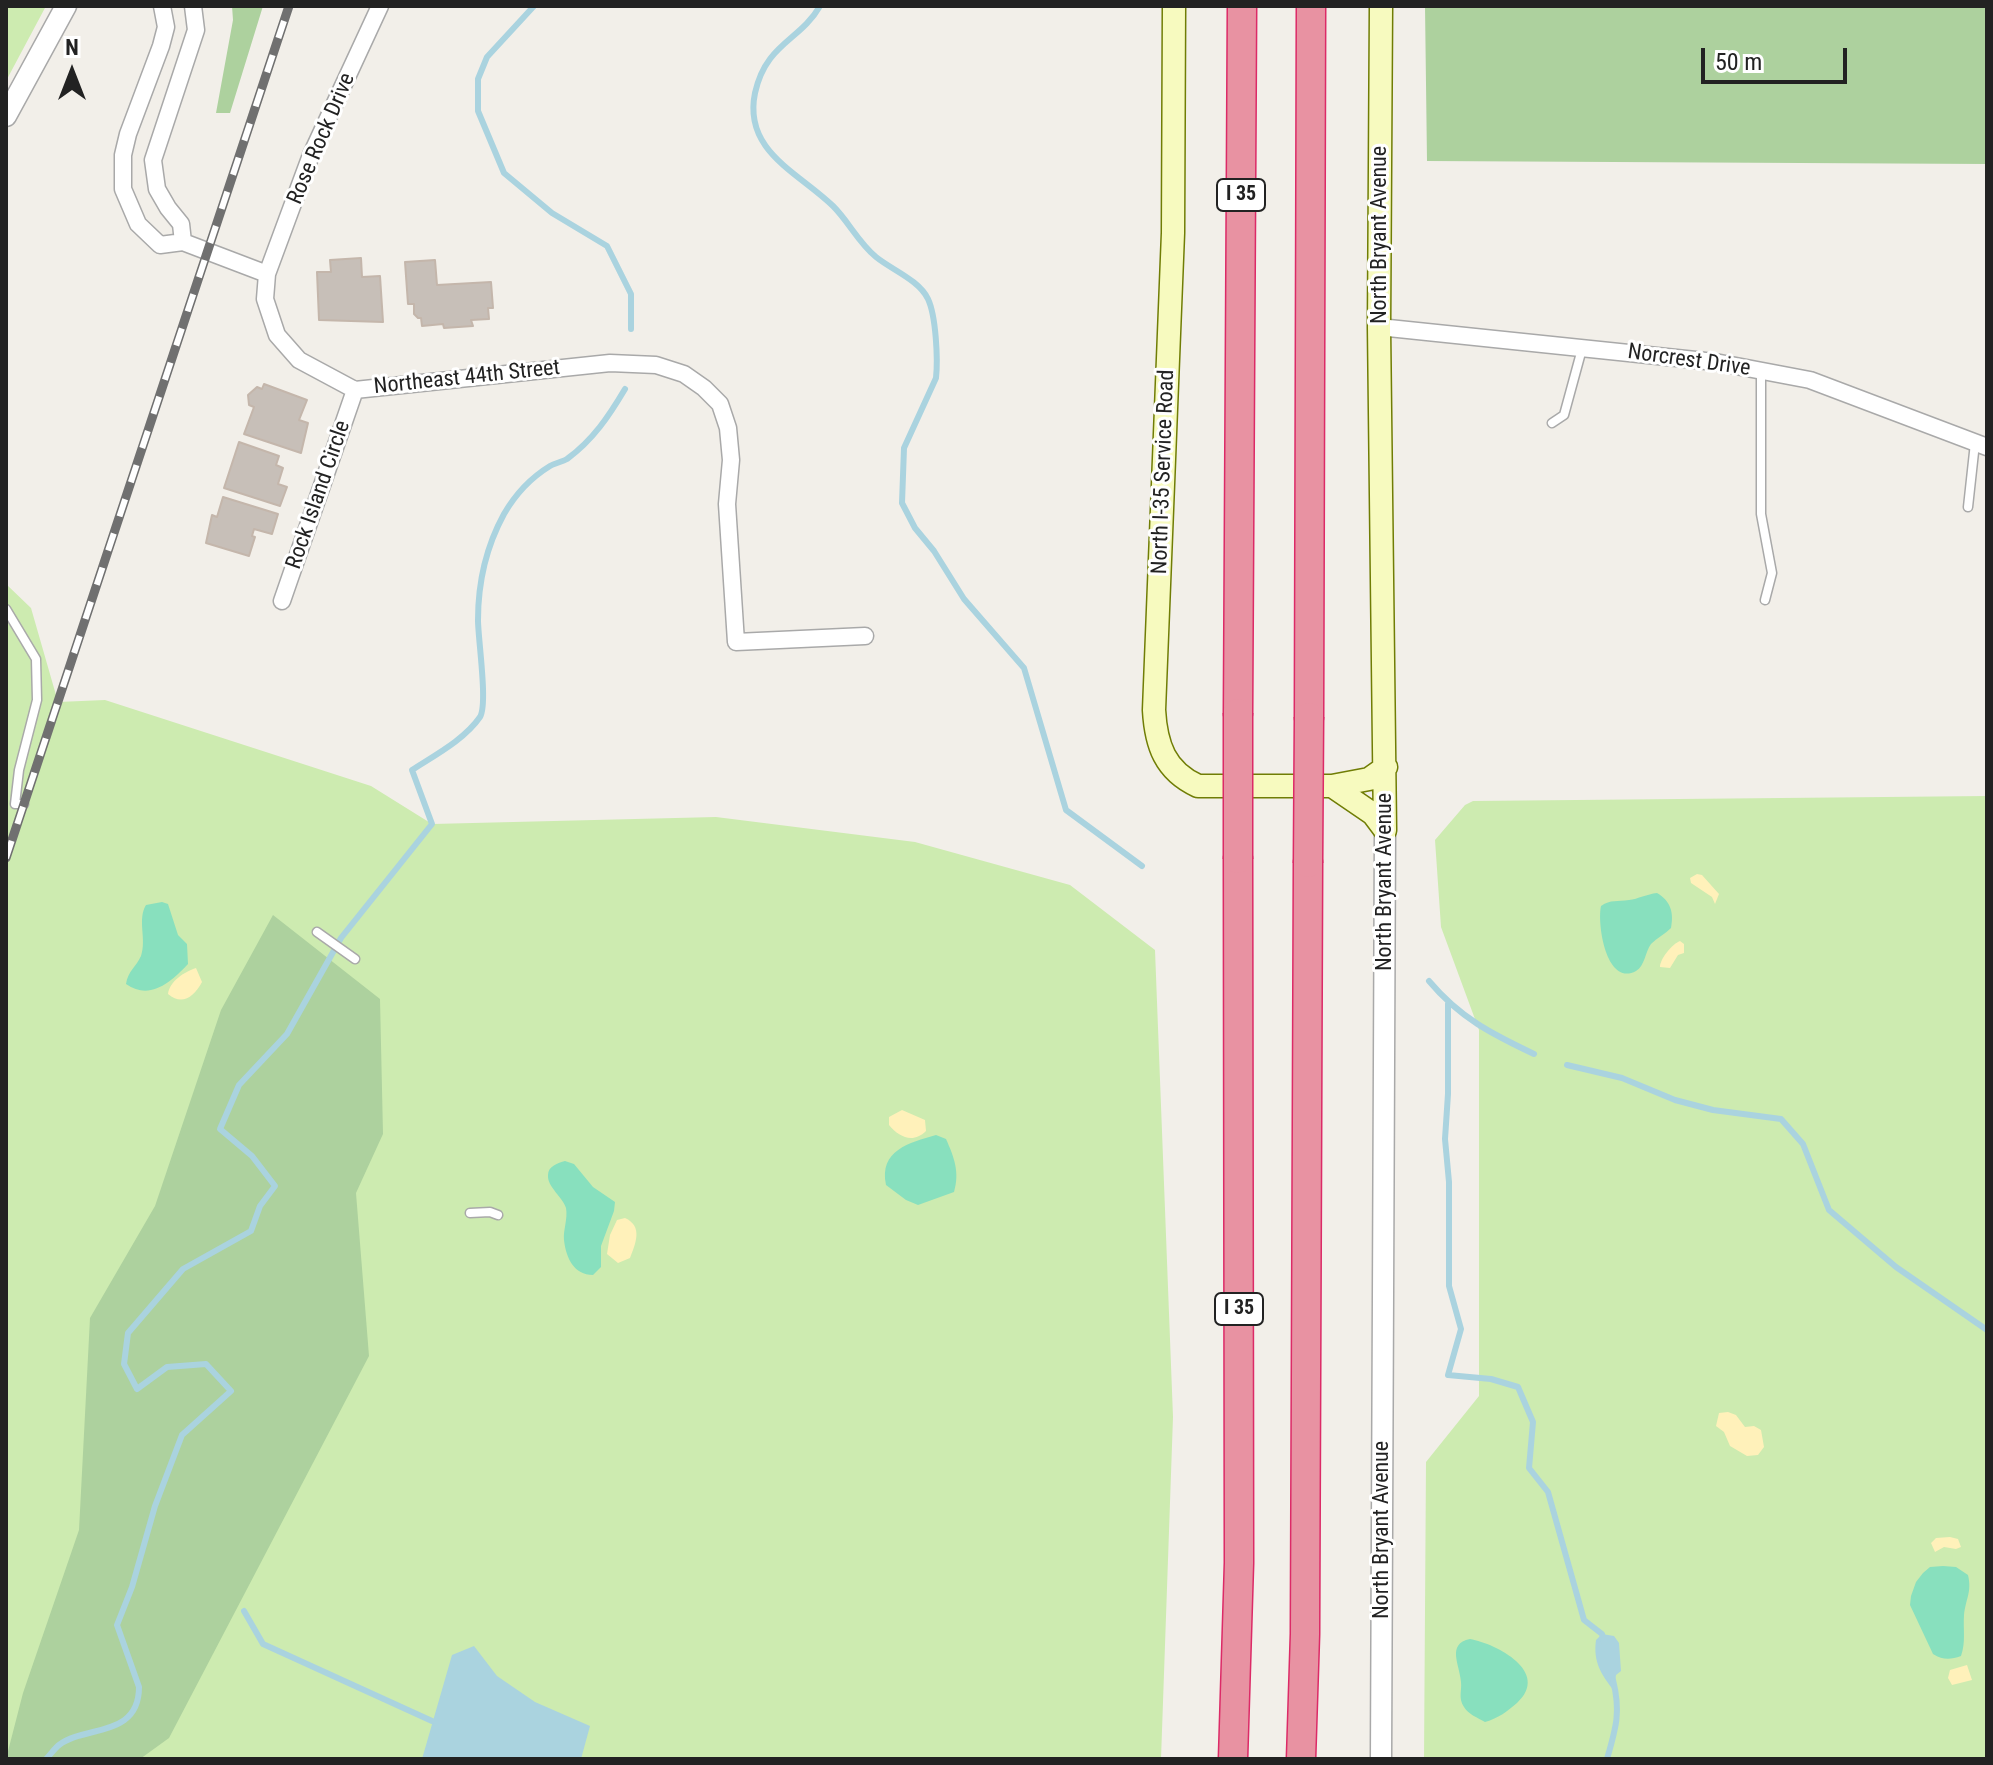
<!DOCTYPE html>
<html>
<head>
<meta charset="utf-8">
<style>
	body { margin:0 }
	#map { position:relative; width:1993px; height:1765px; overflow:hidden; background:#f2efe9; font-family:"Roboto Condensed",sans-serif }
	canvas { display:block }
	.frame { position:absolute; inset:0; border:8px solid #222; pointer-events:none }
	.north { position:absolute; left:32px; top:32px; width:80px; height:80px; -webkit-text-stroke:6px #fff; paint-order:stroke; rotate:0deg; font-size:22px; font-weight:700; line-height:32px; text-align:center; color:#222 }
	.north::after { content:''; display:block; margin:auto; width:28px; height:36px; background:#222; clip-path:polygon(50% 0,100% 100%,50% 72%,0 100%) }
	.scale { position:absolute; left:1701px; top:48px; width:146px; height:36px; box-sizing:border-box; border:4px solid #222; border-top:0; padding-left:10px; font-size:24px; line-height:28px; white-space:nowrap; color:#222; -webkit-text-stroke:6px #fff; paint-order:stroke }
</style>
</head>
<body>
<div id="map">
<canvas width="1993" height="1765"></canvas>
<div class="frame"></div>
<div class="north">N</div>
<div class="scale">50 m</div>
</div>
<script>
const c = document.querySelector('canvas').getContext('2d');
c.lineJoin = 'round';
function fill(path, color) { c.fillStyle = color; c.fill(path, 'evenodd'); }
function stroke(path, color, width, dash) { c.strokeStyle = color; c.lineWidth = width; c.lineCap = dash ? 'butt' : 'round'; c.setLineDash(dash || []); c.stroke(path); }
function write(font, color, halo, rows, align = 'center') {
  c.font = font + ' "Roboto Condensed",sans-serif'; c.lineWidth = 6; c.setLineDash([]); c.textBaseline = 'middle'; c.strokeStyle = halo; c.fillStyle = color; for (const [text, x, y, turn = 0] of rows) {
    c.save(); c.translate(x, y); c.rotate((+turn || 0) * Math.PI / 180); c.textAlign = isNaN(turn) ? turn : align; if (halo) c.strokeText(text, 0, 0); c.fillText(text, 0, 0); c.restore();
  }
}
const grass = new Path2D(`
	M6 6H46L6 81Z
	M6 584 31 608 58 702 105 700 371 786 432 824 716 817 915 842 1070 885 1155 950 1173 1417 1161 1759H6Z
	M1987 796V1759H1424L1426 1462 1479 1396V1030L1441 927 1435 840 1465 805 1473 801Z`);
const forest = new Path2D(`
	M232 6H263L230 113H216L233 20Z
	M1425 6H1987V164L1427 161Z
	M273 915 380 999 383 1134 356 1193 369 1356 169 1738 140 1759H6L23 1693 79 1530 90 1318 155 1206 221 1010Z`);
const sand = new Path2D(`
	M1697 874 1702 875 1719 894 1715 904 1712 897 1691 883 1690 878Z
	M1680 941 1684 944V953L1678 955 1670 968 1660 967C1660 959 1672 944 1680 941Z
	M196 968 202 982C194 997 182 1006 168 994 170 981 184 972 196 968Z
	M902 1110 925 1120 926 1131C913 1144 899 1137 889 1125V1117Z
	M625 1218C643 1226 636 1243 630 1258L618 1263 607 1254 610 1235 617 1220Z
	M1728 1412 1736 1415 1745 1427 1754 1426 1761 1430 1764 1447 1758 1455 1747 1456 1730 1446 1724 1432 1716 1426 1719 1413Z
	M1950 1537 1958 1539 1961 1547 1956 1549 1944 1547 1935 1552 1931 1543 1936 1538Z
	M1967 1665 1972 1680 1952 1685 1948 1678 1950 1670Z`);
const pitch = new Path2D(`
	M1657 893C1671 901 1674 913 1671 928 1665 934 1657 938 1651 944 1645 952 1645 966 1636 971 1606 987 1597 923 1601 906 1611 899 1617 902 1629 900 1638 899 1647 894 1657 893Z
	M162 902 168 904 178 935 187 944 188 964C171 982 150 1001 126 984 128 971 136 967 141 956 147 939 137 920 146 905Z
	M936 1135 946 1139C954 1157 960 1172 954 1192L918 1205 906 1200 886 1185C879 1150 909 1143 936 1135Z
	M565 1161 574 1164 593 1187 615 1202 614 1211 601 1246V1267L593 1275C574 1275 566 1258 564 1240 563 1230 568 1219 566 1208 563 1197 547 1187 548 1175 548 1166 558 1163 565 1161Z
	M1943 1566 1956 1567 1968 1575C1972 1592 1966 1598 1964 1615 1963 1630 1966 1642 1961 1656 1950 1660 1943 1660 1933 1654L1910 1605 1911 1596 1916 1582 1923 1573 1930 1567Z
	M1470 1639C1497 1644 1551 1672 1517 1703 1506 1712 1499 1718 1485 1722 1478 1718 1468 1714 1464 1707 1458 1698 1462 1691 1461 1682 1460 1665 1446 1644 1470 1639Z`);
const water = new Path2D(`
	M1602 1634 1614 1636 1619 1643 1621 1671 1616 1675 1614 1691C1601 1674 1593 1662 1596 1640Z
	M474 1646 497 1676 535 1702 590 1726 581 1759H422L452 1655Z`);
const stream = new Path2D(`
	M534 6 487 57 478 79V111L504 173 552 213 607 246 631 294V329
	M820 6C800 41 766 43 755 93 743 151 798 172 833 206 849 222 858 242 876 257 892 270 919 280 928 299 936 316 938 359 936 378L904 448 902 503 915 528 934 551 964 599 1024 668 1066 810 1142 866
	M1429 981C1460 1018 1492 1034 1534 1054
	M1448 1004V1094L1445 1139 1449 1182V1286L1461 1329 1448 1375 1491 1379 1518 1387 1533 1422 1529 1468 1548 1492 1584 1620 1602 1634 1604 1642
	M1567 1065 1622 1078 1675 1100 1713 1110 1781 1119 1803 1144 1829 1210 1896 1267 1987 1330
	M244 1611 263 1644 432 1721
	M46 1759C50 1755 55 1748 59 1745 85 1725 139 1738 139 1687L117 1625 132 1587 155 1506 182 1435 231 1391 206 1364 167 1367 137 1389 124 1364 128 1333 183 1269 251 1231 260 1206 275 1186 252 1156 220 1129 239 1085 287 1034 341 938 432 824 412 770C435 755 464 740 480 717 488 704 478 639 478 620 478 583 486 547 504 514 515 495 532 477 550 466 555 463 562 462 567 459 593 440 609 416 625 389
	M1607 1759C1616 1728 1621 1712 1613 1680`);
const building = new Path2D(`
	M361 258 362 277 380 276 383 322 319 320 317 272H331L330 260Z
	M435 260 437 285 491 282 493 308H488L489 319 471 320 473 326 444 328 443 324 422 326 421 318H418L414 314V304H408L405 262Z
	M264 384 307 400 299 420 308 423 301 453 244 434 254 407 249 405 248 395 257 387 262 389Z
	M239 442 279 456 276 465 283 468 278 484 287 487 280 506 224 488Z
	M223 497 278 514 272 534 254 529 252 536 255 537 249 556 206 543 212 515 217 517Z`);
const service = new Path2D(`
	M1761 371V514L1772 573 1765 600
	M1552 423 1564 415 1582 349
	M1968 507 1975 443
	M6 609 36 659 37 700 19 770 15 804H24
	M317 932 355 959
	M470 1213 490 1212 498 1215`);
const minor = new Path2D(`
	M162 6 166 27 161 46 128 134 123 155V189L138 224 160 245 183 242 267 274
	M380 6 311 155 267 274 265 299 277 335 299 360 355 390 610 363 656 365 684 374 704 388 720 404 728 428 731 460 727 504 736 642 865 636
	M183 242 181 224 168 208 157 189 153 160 196 30 193 6
	M1379 327 1715 362 1810 380 1987 447
	M282 601 355 390`);
const tertiary = new Path2D(`
	M6 116 66 6
	M1381 1759 1385 830`);
const secondary = new Path2D(`
	M1174 6 1173 233 1154 710C1156 745 1165 771 1198 786H1332L1369 779 1386 767
	M1381 6 1379 327 1385 830
	M1332 786 1373 814 1385 830`);
const motorway = new Path2D(`
	M1238 713 1242 6
	M1309 717 1311 6
	M1233 1759 1239 1563 1238 859
	M1301 1759 1305 1634 1308 863`);
const rail = new Path2D(`
	M6 858 289 6`);
const motorwayBridge = new Path2D(`
	M1238 713V859
	M1308 863 1309 717`);
const shields = [
	[1241,195,48],
	[1239,1309,48]
];
const shieldNames = [
	["I 35",1241,195],
	["I 35",1239,1309]
];
const streetNames = [
	["Rose Rock Drive",322,139,-67],
	["North Bryant Avenue",1380,235,-90],
	["Norcrest Drive",1689,361,8],
	["Northeast 44th Street",467,378,-6],
	["North I-35 Service Road",1164,472,-88],
	["Rock Island Circle",319,495,-71],
	["North Bryant Avenue",1385,882,-90],
	["North Bryant Avenue",1382,1530,-90]
];
fill(grass, '#cdebb0');
fill(forest, '#add19e');
fill(sand, '#fff1ba');
fill(pitch, '#88e0be');
fill(water, '#aad3df');
stroke(stream, '#aad3df', 6);
fill(building, '#c7bfb8');
stroke(building, '#c4b6ab', 2);
stroke(service, '#a9a9a9', 11);
stroke(minor, '#a9a9a9', 19);
stroke(tertiary, '#a9a9a9', 23);
stroke(secondary, '#707d05', 25);
stroke(motorway, '#dc2a67', 31);
stroke(service, '#fff', 8);
stroke(minor, '#fff', 16);
stroke(tertiary, '#fff', 20);
stroke(secondary, '#f7fabf', 22);
stroke(motorway, '#e892a2', 28);
stroke(rail, '#707070', 9);
stroke(rail, '#fff', 6, [18]);
stroke(motorwayBridge, '#dc2a67', 31, []);
stroke(motorwayBridge, '#e892a2', 28);
for (const [x, y, w] of shields) { const box = new Path2D(); box.roundRect(x - w / 2, y - 16, w, 32, 6); c.fillStyle = '#fff'; c.fill(box); stroke(box, '#222', 2); }
write('bold 20px', '#222', null, shieldNames);
write('22px', '#222', '#fff', streetNames);
</script>
</body>
</html>
